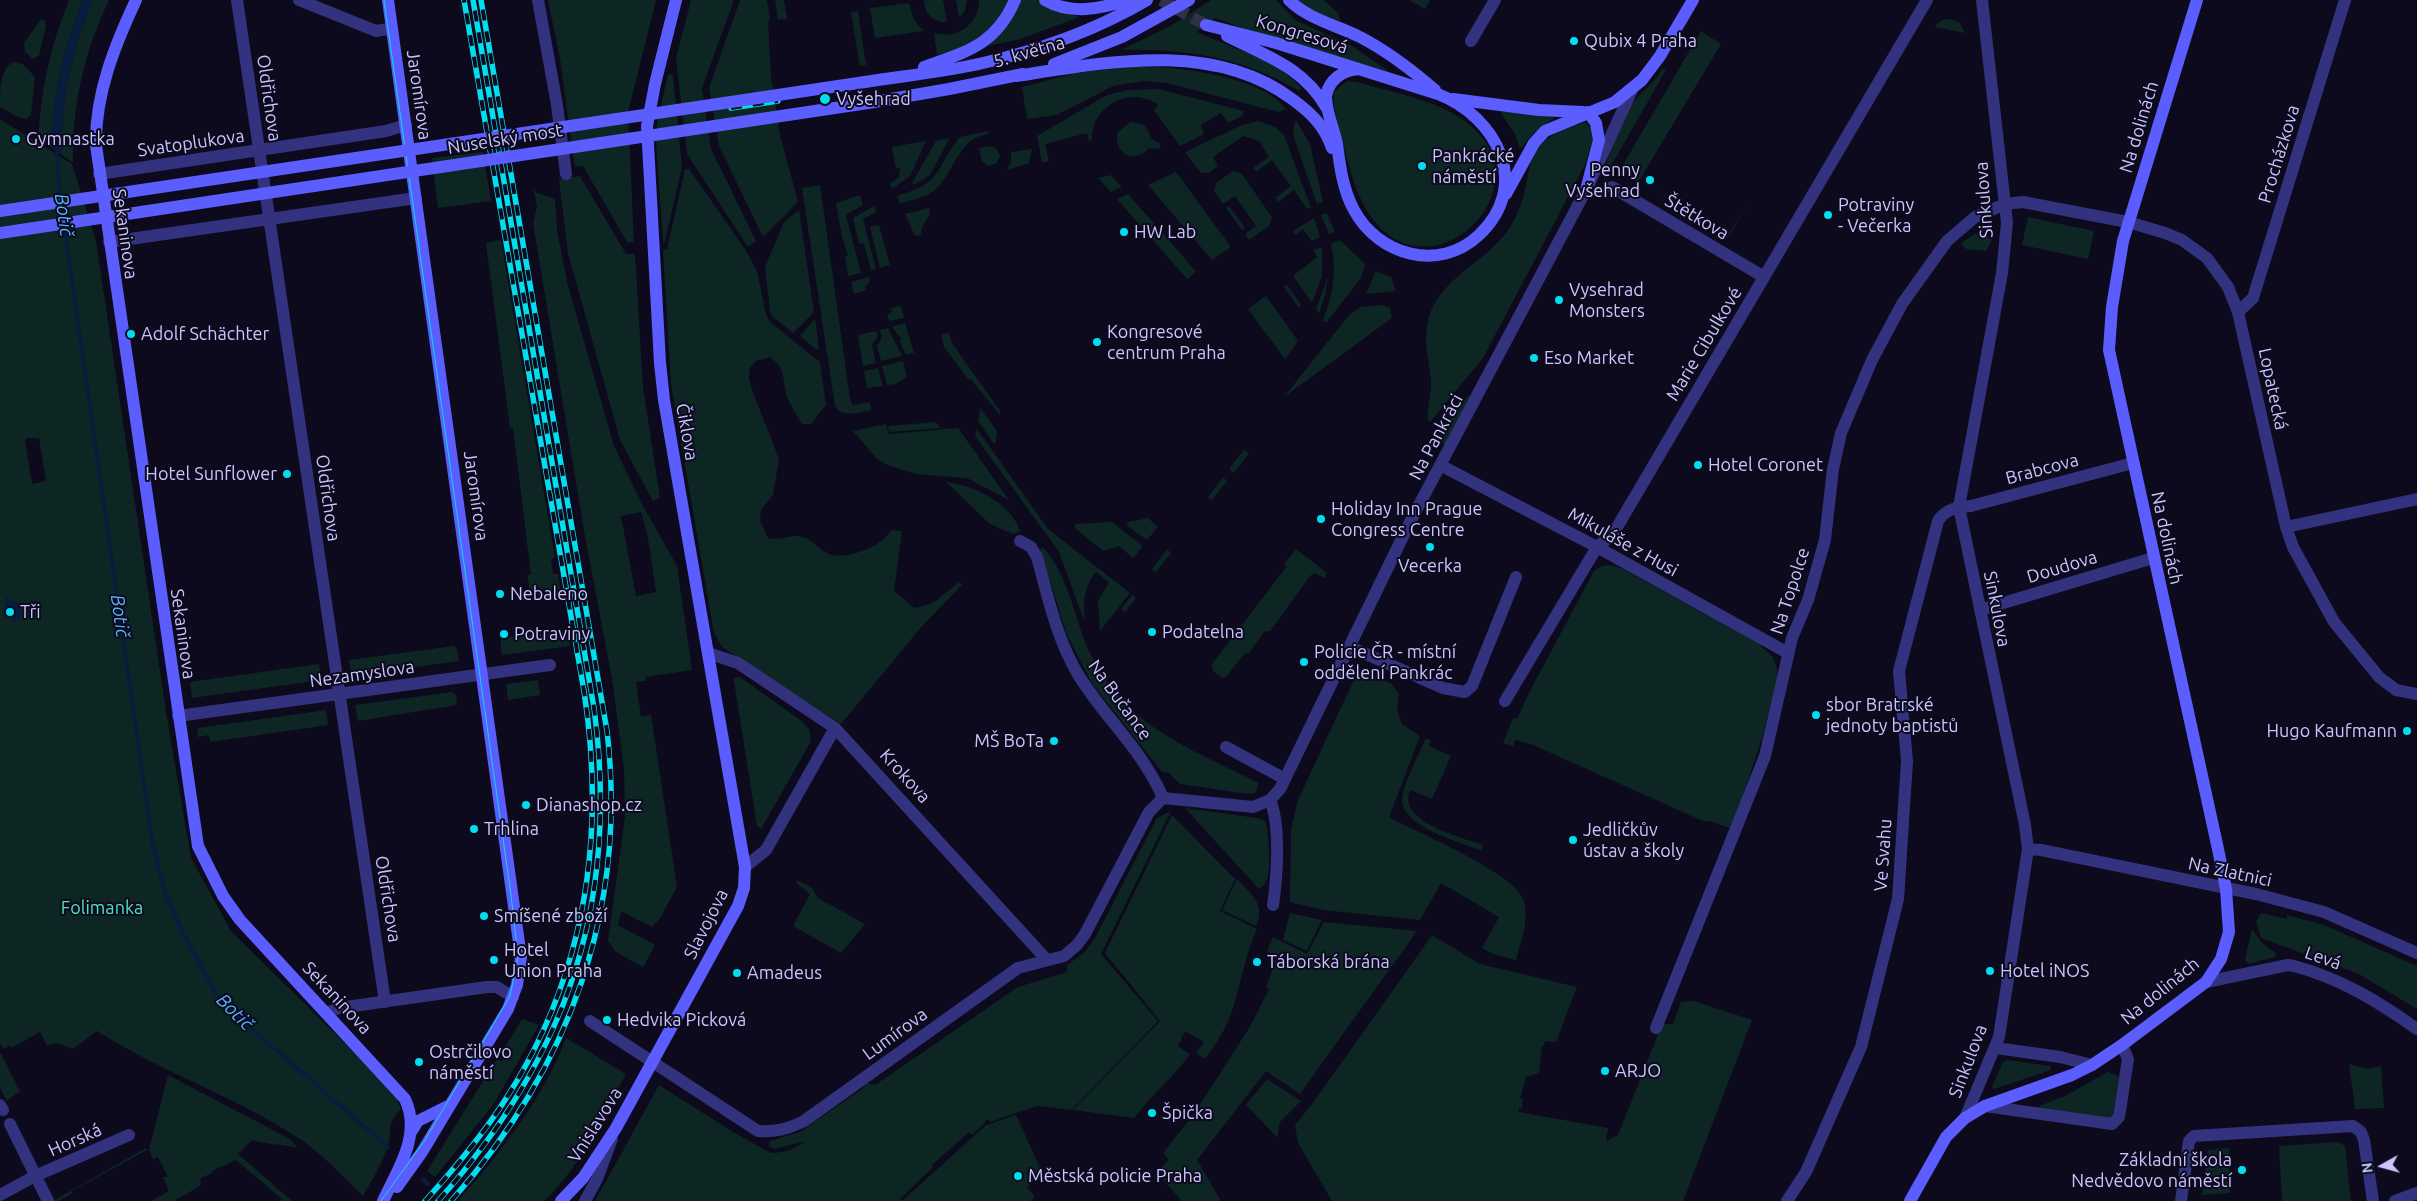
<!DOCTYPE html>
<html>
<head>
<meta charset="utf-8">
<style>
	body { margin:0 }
	#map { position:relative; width:2417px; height:1201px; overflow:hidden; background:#0c0a1c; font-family:Ubuntu,sans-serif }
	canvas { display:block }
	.north { position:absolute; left:2357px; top:1141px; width:50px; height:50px; -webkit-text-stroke:4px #0c0a1c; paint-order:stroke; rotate:263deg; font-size:14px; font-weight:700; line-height:20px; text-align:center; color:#cac5ff }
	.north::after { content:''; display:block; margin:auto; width:18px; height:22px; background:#cac5ff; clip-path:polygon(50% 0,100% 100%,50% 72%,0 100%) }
</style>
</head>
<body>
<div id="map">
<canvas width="2417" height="1201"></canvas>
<div class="north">N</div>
</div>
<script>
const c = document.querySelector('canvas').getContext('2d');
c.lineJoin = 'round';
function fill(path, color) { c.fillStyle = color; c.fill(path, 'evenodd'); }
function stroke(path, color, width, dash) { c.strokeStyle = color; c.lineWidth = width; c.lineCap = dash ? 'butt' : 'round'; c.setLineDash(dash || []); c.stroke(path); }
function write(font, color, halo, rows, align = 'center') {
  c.font = font + ' Ubuntu,sans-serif'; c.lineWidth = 4; c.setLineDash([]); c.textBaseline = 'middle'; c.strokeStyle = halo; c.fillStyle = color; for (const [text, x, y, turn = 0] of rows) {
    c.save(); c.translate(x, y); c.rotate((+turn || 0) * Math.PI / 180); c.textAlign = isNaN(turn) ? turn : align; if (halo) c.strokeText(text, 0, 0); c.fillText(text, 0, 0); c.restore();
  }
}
const green = new Path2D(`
	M69 0H83C64 47 52 97 52 148L38 140C42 87 49 50 69 0Z
	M93 0H109C84 53 72 105 73 163L62 155C60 101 72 49 93 0Z
	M548 0H656L628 112 634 243 627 242 583 166 575 167 560 59Z
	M691 0H734L702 88 711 149 756 241 748 247 687 154 676 58Z
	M740 0H767L770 20 768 21 771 77 780 135 798 202 763 237 719 146 709 88Z
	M775 0H784L787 19 778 20Z
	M924 0H943L947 22C933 23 924 13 924 0Z
	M956 0H967L965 11 959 18Z
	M979 0H1009C991 37 975 44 937 55L934 33C957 40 979 24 979 0Z
	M1020 0H1037L1047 8 1080 17 1017 40 987 46 1009 24Z
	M1211 0H1276L1295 20 1352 46 1390 72 1259 34 1215 18 1197 32C1230 48 1277 59 1301 88L1299 91C1244 58 1185 48 1121 50L1170 26Z
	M1298 0H1323L1337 12 1341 21 1318 14Z
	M1409 0H1430L1425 9Z
	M909 3 914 20 924 31 875 38 870 8Z
	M858 11 866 65 860 66 851 12Z
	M41 19 45 21 46 26 39 56 33 59 25 52 24 43Z
	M1950 19 1960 23 1965 33 1934 27 1942 20Z
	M1701 31 1721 44 1639 181 1729 234 1749 201 1730 235 1620 170Z
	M13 62 23 64 35 77 31 115 26 119 20 118 0 107C0 91 0 69 13 62Z
	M1136 66C1175 67 1262 75 1286 109L1279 112 1166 83 1144 81 1113 86 1057 115 1027 119 1022 87 1076 73Z
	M1663 68 1666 70 1610 168 1606 165C1613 144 1619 122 1632 104 1642 91 1655 82 1663 68Z
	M668 74 673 75 682 166 665 242H663L656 141 657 124Z
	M1347 81 1357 82C1394 93 1440 100 1470 125 1558 198 1394 333 1350 169 1346 154 1330 103 1334 92Z
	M1158 89 1244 111 1242 116 1228 123 1221 113 1201 125 1204 134 1180 146 1154 110 1158 105C1131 84 1090 107 1092 140L1089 141 1087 133 1045 144 1049 161 1042 163 1037 136 1107 95 1128 90Z
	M1503 111 1553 117 1554 118 1534 133 1520 149 1515 134 1501 113Z
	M0 119 72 164 96 241 167 718 191 858 231 931 394 1092 401 1109C384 1128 394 1130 387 1149 381 1166 372 1180 363 1196 345 1179 327 1159 307 1144 241 1098 164 1074 97 1031L73 1049 56 1043 47 1046 40 1032 11 1048 10 1045 3 1049 0 1043ZM28 438H39L46 481 32 484 25 440Z
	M1296 120 1310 144 1323 202 1317 204 1294 138 1293 128Z
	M1259 121 1275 127 1284 135 1311 208 1307 209 1294 190 1278 202 1275 198 1291 186 1272 160 1256 172 1253 168 1269 157 1259 141 1243 136 1213 157 1218 166 1209 173H1201L1185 152 1242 125Z
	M1130 122C1142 122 1149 127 1151 139L1161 144 1159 149 1149 148C1135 165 1112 153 1118 132Z
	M1586 122 1592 130 1593 139 1586 163 1483 358 1431 421H1428C1426 411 1432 392 1431 380 1429 362 1424 344 1427 327 1434 277 1489 264 1512 224 1542 170 1509 145 1586 122Z
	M988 131 989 134C957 138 956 170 936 189 927 198 912 200 900 203L897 196C944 182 933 171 960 137Z
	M950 138 930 175 914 185 912 183 936 141Z
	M926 141 910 176 892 189 890 184 899 177 900 168 896 169 892 147Z
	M990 146 996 148 1000 156 997 163 989 166 982 162 979 148Z
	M1032 149 1029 163 1007 170 1011 161V152Z
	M483 152 491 201 438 208 432 158Z
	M685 169H689L745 249 757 271 766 314 770 322 820 362 826 405 811 424H802C797 416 792 407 788 399 781 380 788 370 770 357L756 361 750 368 749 378 752 390 779 459 773 495 761 510 760 520 768 538C780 541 788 535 799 536 811 537 818 550 829 554 845 561 884 546 891 530L902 531 894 591 914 608 933 603 959 582 962 585 922 626 841 724 722 647 714 633 671 384 663 250 667 249Z
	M1233 171 1241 173 1272 217 1269 226 1249 240 1245 234 1256 226 1235 196 1223 204 1214 191 1216 183Z
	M1176 172 1231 247 1212 260 1148 185Z
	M1111 175 1122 187 1111 192 1098 178Z
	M580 176 626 254H635L643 387 660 498 653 501 620 440 568 253 559 179Z
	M820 185 850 399 853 405 870 402 871 410C860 412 842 419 835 406L802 188Z
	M534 189 537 193 555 199 557 230 567 282 614 446 641 502 677 566 692 670 646 677V681L636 682 641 716 651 715 677 887 660 918 652 927 621 911 618 925 655 945 643 967 616 952 608 941 625 817 624 769 613 685 584 531 533 223 537 207ZM641 512 648 538 656 592 636 596 621 516Z
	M1128 194 1187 261 1196 272 1187 279 1117 199Z
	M860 195 863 205 846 215 861 273 848 276 845 256 848 255 842 237 836 203Z
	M874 206 876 212 863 219 876 269 871 270 864 244 859 243 853 218Z
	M1229 206 1245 228 1242 230 1226 208Z
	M929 208 930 214 921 229 922 235 915 236 905 214Z
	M799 210 814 312 793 333 773 317 770 312 765 267 784 222Z
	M1327 213 1335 232 1329 234 1321 215Z
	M2028 217 2094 231 2088 259 2022 245Z
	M1314 218 1320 237 1312 241 1303 229 1295 235 1293 231Z
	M879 225 890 265 880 268 870 227Z
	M1975 234 1985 235 1992 240 1986 251 1966 249 1961 243Z
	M501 240 555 558 551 559 553 574H558L561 594 531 598 527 575H531L513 428H510L486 243Z
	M1340 240 1365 264 1361 278 1326 323 1323 320C1333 294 1337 271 1331 244Z
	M1322 247V276L1312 303 1293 276 1317 257 1313 250Z
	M1376 271 1391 277 1396 291 1366 294Z
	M1329 274 1324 299 1319 314 1316 309Z
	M869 277 870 281 865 287 866 290 854 294 851 282Z
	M1287 285 1301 305 1298 307 1284 287Z
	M1266 296 1298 341 1285 359 1248 309Z
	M1381 305 1390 308 1392 318 1284 397 1349 315 1361 307Z
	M901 306 904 318 889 321 887 316 892 311 891 308Z
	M815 319 819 348 817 350 800 336Z
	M905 323 914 353 906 355 900 341 902 340 892 327Z
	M888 328 902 356 881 361 877 346 882 337 880 330Z
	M876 331 878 336 872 345 876 363 863 366 858 335Z
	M949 333 952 343 1000 411V415L971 379H968L944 347 941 334Z
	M903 361 907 377 896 384 887 385 882 366Z
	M878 368 883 386 867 388 864 371Z
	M1470 395 1445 444 1430 442 1468 396Z
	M980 408 997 431 995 445 978 421Z
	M936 422 941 428 889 432 888 426Z
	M886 424 889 434 958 428 1009 500 967 478 916 474 890 466 877 459 853 431Z
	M977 429 1048 529 1130 593 1100 631 1098 601 1109 582 1096 572C1083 588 1083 603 1085 623L1059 552 975 436Z
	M1244 450 1249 453 1234 473 1229 469Z
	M1223 477 1227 481 1212 500 1208 497Z
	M946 482C974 485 1011 503 1020 531L1013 534 990 524Z
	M1148 518 1158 527 1147 540 1126 525 1129 522Z
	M1112 522 1143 546 1133 558 1119 546 1103 551 1074 527 1076 524Z
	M1043 547C1067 574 1073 611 1086 644 1119 724 1187 747 1259 783L1255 793 1248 794 1180 784 1168 772H1162L1094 686 1085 670 1067 635 1040 549Z
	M1167 549 1171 553 1156 572 1152 569Z
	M1296 549 1327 573 1325 578 1315 573 1311 575 1270 631H1265L1249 653 1244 654 1226 677 1222 678 1213 671 1212 664 1287 566 1284 564Z
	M1611 565 1623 569 1758 643 1773 657 1777 668V679L1763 735 1732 829 1710 821H1703L1533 745 1515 740 1513 746 1503 743 1513 718 1517 719 1532 687 1594 571 1602 566Z
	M1132 595 1136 598 1125 612 1121 609Z
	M568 631 570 646 502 655 500 638Z
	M454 646 457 649 459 661 351 676 349 660Z
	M319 664 322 680 192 698 190 682Z
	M1359 669 1392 684 1399 694 1397 711 1402 724 1420 736 1389 817C1418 833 1511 871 1523 899 1530 919 1521 941 1516 960L1493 954 1482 948 1499 917 1441 883 1420 920 1323 910 1290 902 1291 829 1298 800Z
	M740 677 803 722 809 729 811 741 761 829 757 826 734 681V678Z
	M538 680 540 695 508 700 506 684Z
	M452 692 456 695 457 705 358 721 355 705Z
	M326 710 328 725 210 742 209 735 197 737 198 728Z
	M1426 738 1431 741 1429 746 1451 756 1432 799 1410 790C1397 822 1461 837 1483 845L1481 850C1460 842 1402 827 1402 800 1402 787 1420 752 1426 738Z
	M1185 808 1257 818 1265 821 1267 827C1268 843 1275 882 1259 889Z
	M1171 811 1101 954 1158 1021 1072 1110 1037 1106 990 1122 988 1119 985 1121V1123L972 1135 969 1132 932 1165 933 1167 900 1199 902 1201 986 1125 1016 1115 1042 1172 1027 1187 1035 1197 1030 1201H595L659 1085 733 1132 771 1153C783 1153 796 1149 805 1141L775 1149 768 1146 770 1141 800 1132 862 1089 867 1083 875 1085 1018 987 1067 972V965L1084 953 1094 940 1157 818Z
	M1172 815 1235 879 1220 911 1257 929C1245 955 1241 984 1232 1011 1226 1029 1216 1044 1205 1059L1196 1053 1204 1042 1185 1031 1178 1046 1190 1054C1173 1078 1153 1093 1134 1118L1073 1110 1160 1021 1105 953Z
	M1237 879C1251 894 1266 904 1256 926L1222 910Z
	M797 880 812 888 818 898 865 924 841 953 793 926 810 894 796 883Z
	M1290 913 1322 920 1307 951 1283 940Z
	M2261 913 2287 919V915L2324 925 2417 966V1009L2359 974 2261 938 2256 922Z
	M1324 922 1417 931 1300 1094 1266 1071 1197 1160 1221 1201H1182L1156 1172 1169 1160 1163 1153 1196 1111 1251 1025 1269 989 1266 988 1276 958 1267 951 1273 937 1307 954Z
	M2252 929 2262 943 2276 953 2275 957 2248 964 2245 959Z
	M1432 935 1480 964 1577 987 1556 1042 1545 1041 1544 1046H1542L1539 1073 1526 1077 1520 1099H1523L1522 1108H1519V1112L1608 1128 1606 1141 1618 1135 1662 1024H1673L1681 1002 1694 1001 1752 1020 1683 1201H1332L1298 1143 1295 1125 1313 1103Z
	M522 1019 539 1025 493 1105 435 1177 427 1171 495 1062 498 1059 502 1061 508 1049 505 1047Z
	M566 1038 626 1074C602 1117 581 1167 544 1201H458C502 1151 542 1100 566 1038Z
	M0 1052 20 1091 7 1101 0 1088Z
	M2008 1060 2050 1066 2051 1070 1994 1089 1992 1087 2003 1062Z
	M2349 1064 2367 1069 2381 1066 2384 1108 2355 1109Z
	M2108 1072 2119 1077 2113 1114 2109 1118 2040 1110 2039 1106 2065 1096Z
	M168 1075 290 1139 298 1148C283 1144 268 1145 252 1140L238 1154 292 1201H280L282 1199 236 1160 212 1171V1173L201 1178 200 1186 174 1201H151L169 1191 163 1177H168L158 1157 153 1159 149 1150Z
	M1267 1079 1301 1101 1280 1122 1277 1137 1246 1105Z
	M2338 1142 2345 1146 2351 1201H2282L2279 1146Z
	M146 1148 147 1150 72 1191 73 1193 59 1201H53Z
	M2229 1148 2230 1193 2202 1195 2208 1150Z`);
const water = new Path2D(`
	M83 0H93C72 49 60 101 62 155L52 148C52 97 64 47 83 0Z
	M5 595 10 597V600L21 604 20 620 12 621V616H6L7 612H4Z`);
const stream = new Path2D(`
	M57 148 60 198 152 841 165 893 183 933 215 992 260 1036 388 1147
	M423 1179 428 1184`);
const secondaryTunnel = new Path2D(`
	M1161 0 1206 25`);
const street = new Path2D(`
	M237 0 385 1002
	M299 0 376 31 388 29 392 30
	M538 0 557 105 566 174
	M1471 41 1495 0
	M99 174 386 131 406 125
	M1612 187 1764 277
	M109 242 416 198
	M2238 312 2253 298 2345 0
	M1440 465 1597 547 1788 653
	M2286 527 2417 499
	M1020 541 1031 547 1037 557C1048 597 1057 640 1079 676 1105 718 1144 752 1163 798
	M1980 610 2153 558
	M1350 647 1443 688 1465 692 1472 686 1516 577
	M708 653 738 663 835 728 1047 960
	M1505 701 1597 547 1613 534 1927 0
	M178 716 550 665
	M1226 747 1285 779
	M1163 798 1253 807 1270 800 1280 789 1410 522 1586 190 1632 90
	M1270 800C1281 825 1277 878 1273 905
	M2028 849 2041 850 2256 894 2324 912 2417 953
	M745 867 766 850 835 728
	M2206 982 2288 965 2294 966C2340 978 2379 1002 2417 1029
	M326 1013 339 1008 487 987H497L513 997
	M590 1021 758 1131C776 1132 788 1129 804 1121L1018 968 1064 956 1077 945 1085 934 1149 812 1163 798
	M1656 1028 1765 756 1792 638 1808 600 1825 540 1833 469 1841 433 1872 360 1902 304 1947 241 1975 217 2005 204 2023 202 2128 222 2165 233 2182 240 2207 258 2228 287 2238 312 2286 527 2293 547 2334 622 2379 677 2396 690 2417 694
	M1996 1048 2060 1057 2092 1065
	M0 1105 3 1110
	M1985 1106 2112 1124 2119 1117 2128 1059 2122 1045
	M1965 1118 1999 1037 2028 849 2025 825 1959 507 2002 273 2007 223 1982 0
	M10 1124 48 1201
	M0 1195 35 1176 129 1135
	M585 1201 597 1179 612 1139
	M1787 1201 1806 1172 1861 1047 1898 899 1907 761 1899 671 1938 521C1945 509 1958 507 1971 506L2133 463
	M2181 1201 2189 1141 2194 1136 2353 1126 2361 1132 2364 1140 2373 1201
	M2395 1201 2417 1193`);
const secondary = new Path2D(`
	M136 0C115 45 95 94 96 145L198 846 223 896 240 920 405 1099C422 1135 398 1169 383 1201
	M388 0 521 957 517 985 508 1009 422 1152 397 1187
	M1045 0C1071 15 1100 9 1128 0
	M1289 0C1308 19 1336 25 1360 37 1387 51 1412 70 1435 90
	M1206 25 1276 43 1438 94C1497 117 1532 185 1479 235 1439 273 1378 255 1354 210 1343 190 1340 167 1337 144 1334 128 1326 113 1326 96 1329 80 1342 70 1359 69
	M1227 36C1266 56 1303 67 1326 107
	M1054 64 1122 37 1189 0
	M924 67C966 52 996 45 1015 0
	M1016 76C1106 62 1213 40 1292 99 1311 113 1324 125 1332 148
	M865 82C904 76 944 72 983 63 1040 50 1096 30 1147 0
	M1453 99 1539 110 1583 112
	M868 103 949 89 1023 74
	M1586 190 1599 140 1596 123 1588 112
	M1506 194 1534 143 1545 131 1615 102 1642 80 1660 56 1693 0
	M411 1132 418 1121 448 1106
	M561 1201 583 1178 616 1128 738 906 744 888 745 867 664 400 660 363 647 126 655 84 676 0
	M1910 1201 1946 1137 1965 1118 1985 1106 2072 1075 2092 1065 2122 1045 2206 982 2221 959 2229 932 2226 889 2218 849 2109 350 2112 307 2123 241 2197 0`);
const tram = new Path2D(`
	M381 1201 425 1140 510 996 518 957 511 895 384 0`);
const rail = new Path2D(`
	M731 108 778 101
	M425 1201C455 1168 483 1135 507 1097 586 973 606 835 584 691L464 0
	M438 1201C568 1056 620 901 594 708L473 0
	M451 1201C569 1069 628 909 607 731L481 0`);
const secondaryBridge = new Path2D(`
	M0 211 865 82
	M0 233 868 103`);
const markers = [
	[1574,41,5,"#00dff0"],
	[825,99,6,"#00dff0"],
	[16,139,5,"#00dff0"],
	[1422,166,5,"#00dff0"],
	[1650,180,5,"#00dff0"],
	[1828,215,5,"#00dff0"],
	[1124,232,5,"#00dff0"],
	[1559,300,5,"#00dff0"],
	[131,334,5,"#00dff0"],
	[1097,342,5,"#00dff0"],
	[1534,358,5,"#00dff0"],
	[1698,465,5,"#00dff0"],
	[287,474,5,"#00dff0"],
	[1321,519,5,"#00dff0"],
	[1430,547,5,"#00dff0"],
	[500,594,5,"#00dff0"],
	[10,612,5,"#00dff0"],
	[1152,632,5,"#00dff0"],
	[504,634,5,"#00dff0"],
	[1304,662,5,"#00dff0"],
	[1816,715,5,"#00dff0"],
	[2407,731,5,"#00dff0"],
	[1054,741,5,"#00dff0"],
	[526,805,5,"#00dff0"],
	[474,829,5,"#00dff0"],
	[1573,840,5,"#00dff0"],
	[484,916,5,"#00dff0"],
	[494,960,5,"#00dff0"],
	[1257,962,5,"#00dff0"],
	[1990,971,5,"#00dff0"],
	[737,973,5,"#00dff0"],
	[607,1020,5,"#00dff0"],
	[419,1062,5,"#00dff0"],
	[1605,1071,5,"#00dff0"],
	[1152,1113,5,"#00dff0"],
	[2242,1170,5,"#00dff0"],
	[1018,1176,5,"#00dff0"]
];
const streetNames = [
	["Kongresová",1302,34,17],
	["5. května",1029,52,-16],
	["Jaromírova",419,95,82],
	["Oldřichova",269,98,82],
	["Na dolinách",2139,127,-73],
	["Nuselský most",505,139,-9],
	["Svatoplukova",191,143,-8],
	["Procházkova",2279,154,-73],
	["Sinkulova",1984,200,-94],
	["Štětkova",1697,217,31],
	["Sekaninova",125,234,82],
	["Marie Cibulkové",1704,344,-59],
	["Lopatecká",2273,389,78],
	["Čiklova",687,432,80],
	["Na Pankráci",1436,437,-62],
	["Brabcova",2042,469,-15],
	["Jaromírova",476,496,82],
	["Oldřichova",328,498,82],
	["Na dolinách",2167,538,78],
	["Mikuláše z Husi",1623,542,29],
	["Doudova",2062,567,-17],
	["Na Topolce",1790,591,-72],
	["Sinkulova",1997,609,79],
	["Sekaninova",183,634,82],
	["Nezamyslova",362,674,-8],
	["Na Bučance",1120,700,54],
	["Krokova",905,776,48],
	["Ve Svahu",1883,855,-86],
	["Na Zlatnici",2230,872,12],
	["Oldřichova",388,899,81],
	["Slavojova",706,924,-63],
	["Levá",2323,958,19],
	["Na dolinách",2160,991,-39],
	["Sekaninova",337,998,47],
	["Lumírova",895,1034,-36],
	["Sinkulova",1968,1061,-69],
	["Vnislavova",595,1125,-58],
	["Horská",75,1140,-24]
];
const poiNames = [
	["Qubix 4 Praha",1584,41],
	["Vyšehrad",836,99],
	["Gymnastka",26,139],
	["Pankrácké",1432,156],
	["náměstí",1432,177],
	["Penny",1640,170,"right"],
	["Vyšehrad",1640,191,"right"],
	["Potraviny",1838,205],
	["- Večerka",1838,226],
	["HW Lab",1134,232],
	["Vysehrad",1569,290],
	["Monsters",1569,311],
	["Kongresové",1107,332],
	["centrum Praha",1107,353],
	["Adolf Schӓchter",141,334],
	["Eso Market",1544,358],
	["Hotel Coronet",1708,465],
	["Hotel Sunflower",277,474,"right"],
	["Holiday Inn Prague",1331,509],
	["Congress Centre",1331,530],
	["Vecerka",1430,566,"center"],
	["Nebaleno",510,594],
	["Tři",20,612],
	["Podatelna",1162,632],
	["Potraviny",514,634],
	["Policie ČR - místní",1314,652],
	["oddělení Pankrác",1314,673],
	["sbor Bratrské",1826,705],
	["jednoty baptistů",1826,726],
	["Hugo Kaufmann",2397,731,"right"],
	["MŠ BoTa",1044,741,"right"],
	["Dianashop.cz",536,805],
	["Trhlina",484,829],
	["Jedličkův",1583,830],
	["ústav a školy",1583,851],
	["Smíšené zboží",494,916],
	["Hotel",504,950],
	["Union Praha",504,971],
	["Táborská brána",1267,962],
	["Hotel iNOS",2000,971],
	["Amadeus",747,973],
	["Hedvika Picková",617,1020],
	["Ostrčilovo",429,1052],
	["náměstí",429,1073],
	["ARJO",1615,1071],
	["Špička",1162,1113],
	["Základní škola",2232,1160,"right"],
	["Nedvědovo náměstí",2232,1181,"right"],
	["Městská policie Praha",1028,1176]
];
const parkNames = [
	["Folimanka",102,908]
];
const waterNames = [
	["Botič",64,215,82],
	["Botič",120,616,82],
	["Botič",235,1012,45]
];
fill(green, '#0d2624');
fill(water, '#081d3d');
stroke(stream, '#081d3d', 4);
stroke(secondaryTunnel, '#322f49', 12, [12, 6]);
stroke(street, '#33327e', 12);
stroke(secondary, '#5c5dff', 12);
stroke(tram, '#00dff0', 1);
stroke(rail, '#00dff0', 5.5);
stroke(rail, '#0c0a1c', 4, [11]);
stroke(secondaryBridge, '#5c5dff', 12);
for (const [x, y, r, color] of markers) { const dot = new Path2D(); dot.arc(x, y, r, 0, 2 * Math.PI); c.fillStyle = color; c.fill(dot); stroke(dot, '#0c0a1c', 2); }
write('18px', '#cac5ff', '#0c0a1c', streetNames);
write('18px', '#cac5ff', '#0c0a1c', poiNames, 'left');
write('18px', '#4ce4b9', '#0c0a1c', parkNames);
write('italic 19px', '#53b5ff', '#0c0a1c', waterNames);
</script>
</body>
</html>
